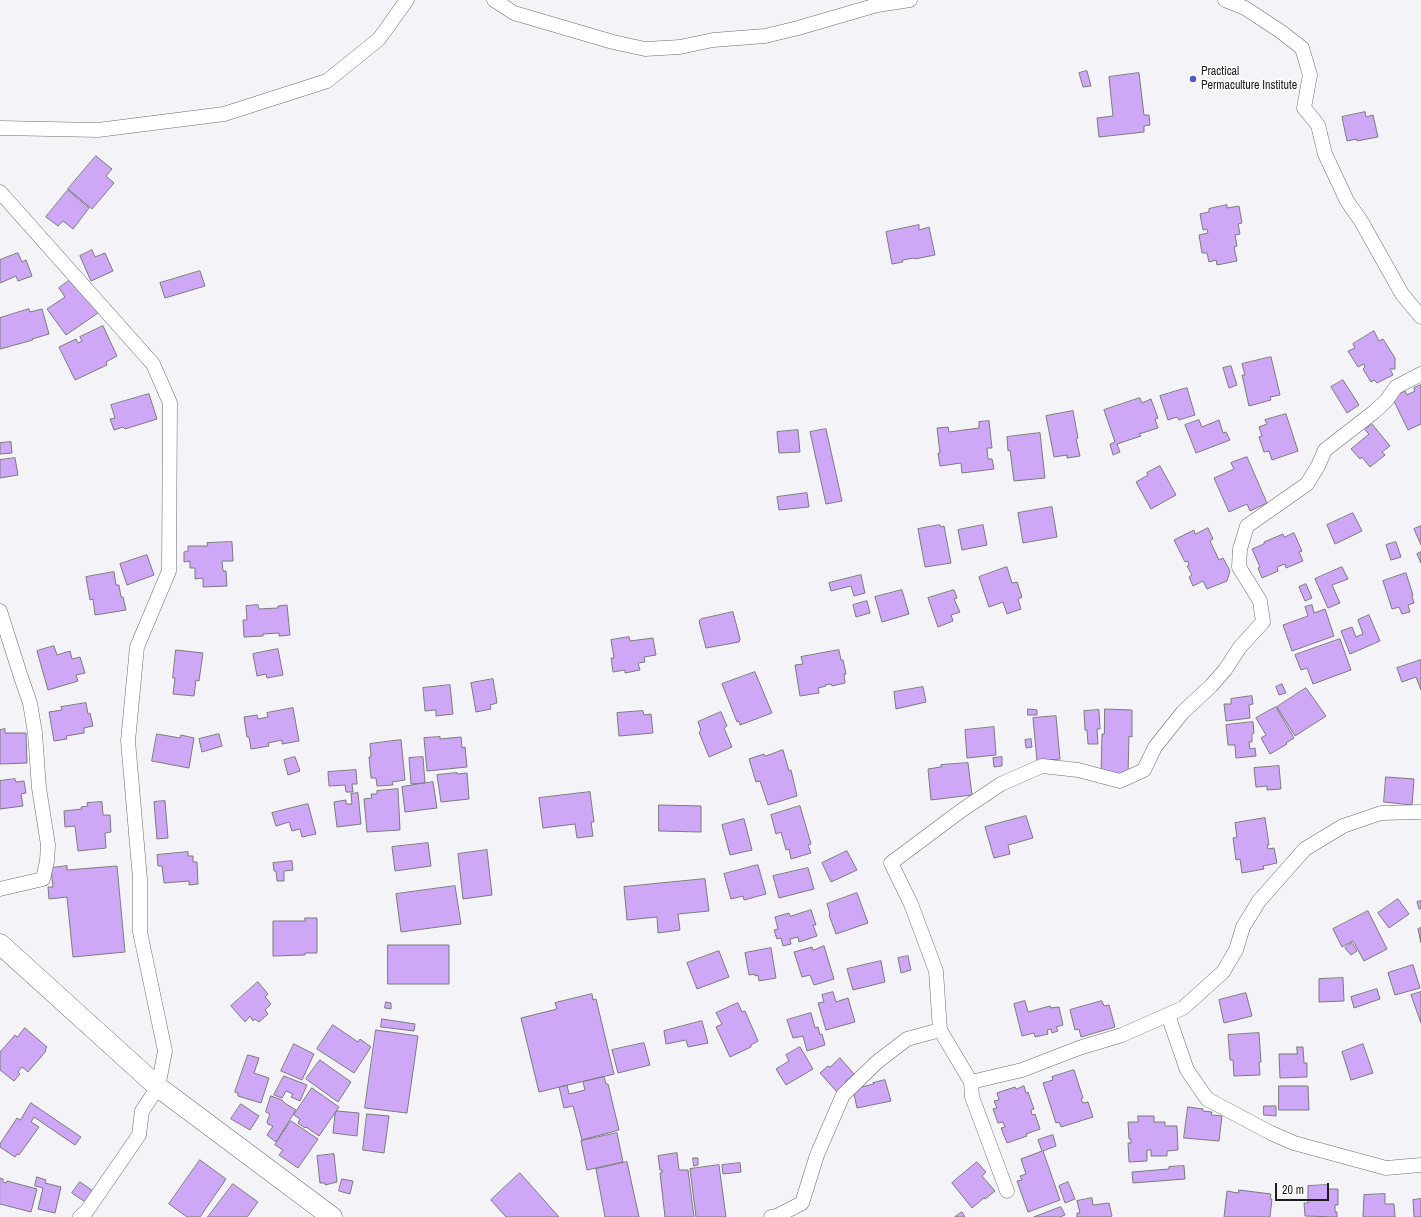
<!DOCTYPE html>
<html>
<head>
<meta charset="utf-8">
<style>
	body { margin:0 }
	#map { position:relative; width:1421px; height:1217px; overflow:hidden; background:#f4f4f8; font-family:"Archivo Narrow",sans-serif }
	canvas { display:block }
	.scale { position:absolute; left:1275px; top:1183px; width:54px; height:18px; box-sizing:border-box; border:2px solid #1c1c1d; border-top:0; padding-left:5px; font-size:12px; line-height:14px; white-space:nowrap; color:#1c1c1d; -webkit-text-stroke:3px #fff; paint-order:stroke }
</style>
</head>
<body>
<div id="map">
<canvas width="1421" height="1217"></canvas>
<div class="scale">20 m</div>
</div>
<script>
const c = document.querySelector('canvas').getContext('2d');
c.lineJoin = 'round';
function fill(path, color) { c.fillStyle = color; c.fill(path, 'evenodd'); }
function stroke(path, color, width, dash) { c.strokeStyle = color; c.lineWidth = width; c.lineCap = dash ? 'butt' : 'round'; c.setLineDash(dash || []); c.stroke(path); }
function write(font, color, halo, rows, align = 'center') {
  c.font = font + ' "Archivo Narrow",sans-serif'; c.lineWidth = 3; c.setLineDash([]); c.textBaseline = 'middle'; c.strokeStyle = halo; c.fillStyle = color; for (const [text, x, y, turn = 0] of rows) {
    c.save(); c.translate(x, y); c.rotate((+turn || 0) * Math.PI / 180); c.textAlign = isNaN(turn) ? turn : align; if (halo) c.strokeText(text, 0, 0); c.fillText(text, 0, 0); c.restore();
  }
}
const building = new Path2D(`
	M1087 71 1091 86 1083 87 1079 73Z
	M1139 73 1144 115H1149L1150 125 1144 126V132L1099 137 1097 118 1113 116 1109 77Z
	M1365 112 1366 117 1373 115 1378 137 1357 141V139L1347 141 1342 117Z
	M96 156 112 169 106 176 114 183 92 209 68 189Z
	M68 190 89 208 73 229 63 221 58 226 46 217Z
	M1227 205V208L1239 206 1242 223 1238 224 1240 234 1235 235 1237 246 1234 247 1237 261 1217 265 1216 260 1209 262 1207 253H1202L1199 235 1208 233 1207 229 1203 230 1200 214 1209 212V209Z
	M919 225V230L929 227 935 255 915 259V258L902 260 903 262 892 264 886 232Z
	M92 250 95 257 105 253 113 271 91 281 80 256Z
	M18 253 22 262 26 260 32 276 18 281 16 276 0 283V260Z
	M200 271 205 286 165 298 160 283Z
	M73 278 98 313 66 335 47 309 65 297 59 288Z
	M29 309 30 312 42 309 49 334 32 339 33 340 0 349V318Z
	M103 326 117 356 106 362 107 365 75 380 59 347 76 339 78 343 82 341 80 337Z
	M1374 331 1379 341 1383 339 1395 358V369H1390L1393 375 1377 383 1374 380 1371 382 1363 369 1365 367 1364 364 1358 367 1348 351 1355 348 1353 344Z
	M1271 357 1280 395 1270 397 1271 400 1249 406 1242 375H1245L1242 364Z
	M1231 366 1237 385 1229 388 1223 368Z
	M1343 380 1359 405 1347 413 1331 387Z
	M1421 385V424L1408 430 1392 397 1405 391 1407 395 1415 391 1414 388Z
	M1187 388 1195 415 1179 420 1177 417 1168 420 1160 396Z
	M149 394 157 419 125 429 123 427 114 430 110 419 115 418 111 405Z
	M1140 398 1142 403 1151 399 1158 418 1155 419 1158 428 1139 434 1141 436 1117 444 1120 452 1113 455 1110 444 1115 442 1104 410Z
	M1073 411 1078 438 1076 439 1080 456 1067 458V455L1054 457 1046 416Z
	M1286 414 1298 451 1272 460 1269 451 1264 452 1259 437 1262 436 1259 427 1267 424 1265 420Z
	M1199 420 1202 427 1219 420 1223 433 1226 432 1230 440 1196 453 1185 425Z
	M989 421 992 448H987L988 459H992L994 469 962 473 961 463 940 466 938 453H940L937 428 948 427 949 432 979 428V422Z
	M1372 424 1390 446 1382 452 1385 455 1370 467 1362 457 1360 459 1351 449 1369 434 1365 430Z
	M826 429 842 501 826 504 810 432Z
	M798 430 800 452 779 453 777 432Z
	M1040 433 1045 478 1014 481 1010 450 1008 451 1007 437Z
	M11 442 12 453 0 454V443Z
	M1247 457 1267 503 1250 511 1247 504 1229 512 1214 478 1234 469 1231 463Z
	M15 458 18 475 0 478V460Z
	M1160 466 1176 495 1151 509 1136 482 1148 475 1147 473Z
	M807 493 809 507 779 510 777 497Z
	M1052 507 1057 537 1023 543 1018 513Z
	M1353 513 1362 531 1335 544 1327 525Z
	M940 525 941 527 944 526 951 563 925 567 918 529Z
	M983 525 987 545 962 550 958 530Z
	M1421 526V545L1414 529Z
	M1208 528 1213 539 1210 541 1219 560 1223 558 1230 571 1227 581 1207 589 1203 581 1193 586 1189 577 1192 575 1187 566 1189 565 1188 561 1185 562 1174 540 1194 530 1195 534Z
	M1294 533 1302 551 1299 552 1303 561 1286 568 1285 564 1277 567 1278 571 1262 578 1258 568 1260 567 1252 549 1264 544V542L1283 534 1284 537Z
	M232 542 233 561H222L223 571H226L227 586 203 587V578L195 579V568H190V561L184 562V552L188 551V546H208L207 543Z
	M1396 542 1401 557 1391 560 1386 545Z
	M1421 552V563L1417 554Z
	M147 555 154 575 127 585 120 564Z
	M1007 567 1012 583 1017 582 1022 597 1018 599 1021 609 1007 614 1003 602 989 607 979 577Z
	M1342 567 1348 579 1332 585 1340 603 1328 608 1315 579Z
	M114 572 116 585H119L121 597H123L126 610 95 615 93 599 90 600 86 577Z
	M1406 573 1413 595 1412 596 1414 603 1408 605 1410 612 1402 614 1399 607 1392 609 1383 581Z
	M861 575 865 593 854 596 851 586 831 591 829 583Z
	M1306 584 1312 598 1305 601 1299 587Z
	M902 590 909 614 882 622 875 597Z
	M954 590 957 598 954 599 960 612 951 615 953 621 938 627 928 598Z
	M867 601 870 613 856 617 853 605Z
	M258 605 259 609 278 608V606L287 605 290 635 279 636V633L263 634V636L244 637 243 620H247L246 606Z
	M1312 605 1314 613 1325 609 1334 636 1292 651 1283 625 1308 616 1305 607Z
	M733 612 740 639 739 642 706 648 699 621 701 619Z
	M1369 615 1380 641 1350 654 1341 631 1352 627 1356 637 1363 634 1358 620Z
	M629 637 630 641 653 638 656 655 644 657 645 662 638 663 640 670 625 673V670L613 672 611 658H614L611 640Z
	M1340 639 1351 670 1313 684 1307 668 1301 670 1295 655Z
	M54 646 57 655 70 651 72 659 80 657 85 673 76 675 78 681 48 690 37 651Z
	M278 649 283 675 267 678 266 674 257 676 253 654Z
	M176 650 203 653 199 681 196 680 194 696 173 694 175 678H173Z
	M839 650 841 660H843L846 674H844L845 683 832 686 831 684 825 685 826 686 818 688 819 693 800 696 795 665 803 664 801 657Z
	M1421 660V690L1416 677 1402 682 1397 668Z
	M755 672 772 713 740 725 739 721 737 722 722 684Z
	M493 679 497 703 490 705 491 709 476 712 471 683Z
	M1282 684 1286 693 1279 695 1276 687Z
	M450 685 453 714 436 716V710L425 711 423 688Z
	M923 687 926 702 896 709 894 692Z
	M1306 688 1326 716 1295 736 1277 707Z
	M1252 696 1253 704 1249 705 1250 718 1226 721 1224 704H1231V699Z
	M86 703 88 714 90 713 93 726 84 728V733L66 736 67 739 54 741 49 712 62 710 61 707Z
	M1276 707 1294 738 1286 743 1287 744 1270 754 1261 738 1266 735 1256 718Z
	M293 708 299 741 282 744V740L268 743 269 746 251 749 249 737H247L244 717 257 715 258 719 268 717 267 713Z
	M1028 709 1037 710V715H1028Z
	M1105 709 1132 710V737L1129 736 1128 774 1101 773 1102 734H1104Z
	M1099 710 1100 729H1097L1098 744H1088L1087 730H1085L1084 711Z
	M643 711 644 715 651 714 653 733 619 736 617 713Z
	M721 712 727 726 724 728 732 747 709 757 699 732 701 730 698 722Z
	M1056 716 1060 759 1037 761 1033 718Z
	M1253 722 1254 733 1252 734V742H1249L1250 749 1255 748 1256 756 1236 758 1235 745H1228L1226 725Z
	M994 727 996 755 967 758 965 730Z
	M5 729V733H26L27 763 0 764V730Z
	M157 734 180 738 181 735 194 738 189 768 152 761Z
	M219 734 222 746 202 752 199 739Z
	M440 737V739L461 737 462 748 465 747 467 767 427 771 424 738Z
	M1031 739 1032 747 1026 748 1025 740Z
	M401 740 405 780 392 782 393 785 377 786 376 778H371L369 757H371L370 744Z
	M783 750 789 771 791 770 797 796 768 805 760 781 756 782 749 759 764 754 765 756Z
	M295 757 300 771 288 775 284 760Z
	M423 757 425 783 411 784 409 758Z
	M1002 757V766L994 767 993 758Z
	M968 763 972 795 931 800 928 769 941 767V765Z
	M1279 766 1281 789 1267 790V786L1256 787 1254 768Z
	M356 770 357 784H352L353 792H346L345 785 329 786 328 772Z
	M457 773V774L467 773 469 799 441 802 437 775Z
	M1386 777 1414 779 1412 805 1384 802Z
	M15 779 16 782 24 781 26 793 21 794 23 806 0 809V781Z
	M433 782 437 808 405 812 402 787Z
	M398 789 400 830 367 832 364 799 372 798 371 794H377V791Z
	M590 792 594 822H591L593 836 577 838 575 824 543 828 539 798Z
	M358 793 361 824 337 827 334 802 346 800V804H352L351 794Z
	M165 801 168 838 157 839 154 802Z
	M102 802 103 815H110L111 832 105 833 106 848 78 851 75 826 65 827 64 811 82 809 81 807 88 806 87 803Z
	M308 804 316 834 302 837 300 829 292 831 289 822 276 826 272 813Z
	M659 805 701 806V832L659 831Z
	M800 806 811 844 808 845 811 853 791 859 789 849 786 850 781 832 776 834 771 815Z
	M1026 816 1033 838 1008 845 1010 854 994 858 985 827Z
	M1265 818 1269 845H1267L1268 849 1274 848 1277 863 1263 866 1264 869 1242 873 1240 859 1236 860 1233 838 1237 837 1235 823Z
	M744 819 752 850 730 855 722 825Z
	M428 843 431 866 395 871 392 847Z
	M487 850 492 895 463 899 458 854Z
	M847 851 857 870 831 882 822 863Z
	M188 852V856H193V862H197L198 884 189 885V881L164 883 162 866H158L157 855Z
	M292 861 293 870 284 871V881H277L276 871H274L273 863Z
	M758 865 766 894 744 900 743 896 731 899 724 874Z
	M67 866V870L117 866 125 952 73 957 67 897 49 899 48 887H53L51 868Z
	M808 868 814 889 779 898 773 876Z
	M705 879 709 911 678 914 680 930 658 933 657 917 627 920 624 887Z
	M455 886 461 924 401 932 396 894Z
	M857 893 868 923 836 934 829 915 830 914 827 904Z
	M1398 899 1409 914 1389 928 1378 913Z
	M1421 901V909H1419L1417 902Z
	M811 910 816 925H813L817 936 799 942 798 937 790 939 791 944 783 946 781 938 777 939 774 930 778 929 775 917 789 913 790 916Z
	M1368 911 1387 949 1364 961 1353 941 1342 947 1333 929Z
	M305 918H317V953H305V955L273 956V921H305Z
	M1421 928V943L1418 929Z
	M1352 943 1357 951 1351 955 1345 948Z
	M388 945H449V984H388Z
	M824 946 834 979 814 985 810 975 802 977 794 952 812 947 813 950Z
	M771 948 776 978 759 981 758 975 755 976V974L749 975 745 953Z
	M719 951 729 977 697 989 687 963Z
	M908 956 911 970 901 973 898 958Z
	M881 961 885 982 853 990 847 969Z
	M1413 965 1420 988 1395 995 1388 973Z
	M1343 978 1344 1001 1319 1002V979Z
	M258 982 268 994 265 997 271 1004 265 1010 268 1014 259 1022 255 1019 253 1021 250 1016 245 1022 231 1006Z
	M1377 989 1380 999 1354 1008 1351 997Z
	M833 992 836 1002 848 998 855 1022 826 1030 818 1003 824 1002 822 995Z
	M1421 992V1023L1411 995Z
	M1246 993 1252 1016 1224 1023 1219 1000Z
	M592 994 593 1000 596 999 614 1074 539 1092 521 1018 557 1009 555 1003Z
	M1025 1001 1028 1012 1050 1006 1051 1008 1059 1007 1063 1025 1056 1027 1058 1031 1052 1033 1051 1029 1047 1030 1048 1034 1035 1037 1034 1033 1022 1036 1014 1004Z
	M1102 1001 1104 1006 1109 1005 1115 1027 1081 1037 1079 1029 1075 1030 1070 1010Z
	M386 1002 391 1003V1009L385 1008Z
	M738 1003 742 1012 745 1011 758 1041 751 1045V1047L730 1057 716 1027 722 1024 716 1013Z
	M811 1013 815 1028 818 1027 820 1035 822 1034 825 1045 807 1051 803 1036 793 1038 787 1020Z
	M382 1019 415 1024 414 1031 381 1027Z
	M702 1021 708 1043 688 1047 686 1040 666 1044 664 1031Z
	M333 1025 358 1042 360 1039 371 1047 354 1073 317 1049Z
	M25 1028 47 1047 45 1050 46 1051 28 1072 22 1067 18 1072 20 1074 14 1081 0 1070V1052L15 1035 17 1037Z
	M376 1030 418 1036 407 1113 365 1108Z
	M1259 1033 1261 1062H1259L1260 1075 1234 1076 1233 1060H1230L1228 1035Z
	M644 1043 650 1065 618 1073 612 1050Z
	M294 1044 314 1054 302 1080 281 1071Z
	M1363 1044 1373 1073 1351 1080 1342 1052Z
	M800 1047 813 1069 786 1085 776 1069 789 1061 786 1055Z
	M1297 1047H1303L1304 1063H1307V1077L1280 1078 1279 1054H1297Z
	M248 1055 259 1058 254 1073 269 1078 261 1103 238 1096V1093L235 1092Z
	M840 1058 854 1074 845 1082 847 1084 837 1092 820 1073 828 1066 830 1067Z
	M320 1060 351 1082 338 1102 306 1079Z
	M1074 1070 1083 1098 1081 1099 1083 1103 1088 1102 1093 1117 1061 1127 1059 1122 1056 1123 1043 1083 1053 1080 1052 1077Z
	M284 1076 307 1085 300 1101 291 1097 293 1094 286 1091 282 1098 274 1095Z
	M604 1077 606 1084H608L619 1130 582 1140 573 1106 564 1108 559 1087 567 1085 569 1094 585 1090 583 1082Z
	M885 1080 891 1101 857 1108 853 1089 874 1084 873 1083Z
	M1024 1086 1026 1093 1028 1092 1034 1109 1031 1110 1032 1115 1035 1114 1040 1129 1026 1134 1027 1136 1007 1143 1001 1128 1005 1127 1003 1122 998 1123 993 1109 997 1108 994 1101 999 1100 997 1093 1015 1087 1016 1089Z
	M1279 1086H1308L1309 1110H1279Z
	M312 1088 339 1107 319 1136 306 1127 305 1128 298 1123 300 1119 294 1115Z
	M271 1096 282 1100 286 1104 296 1110 276 1142 267 1135 273 1126 268 1124 267 1122 270 1114 266 1112Z
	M31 1103 81 1137 75 1145 34 1117 31 1122 39 1127 19 1155 17 1154 15 1157 0 1147V1144L17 1118 20 1120Z
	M241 1104 259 1116 250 1130 231 1119Z
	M1264 1106H1276V1116L1264 1115Z
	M1188 1107 1203 1109V1111L1212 1112 1211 1115 1222 1116 1219 1141 1184 1138Z
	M337 1111 359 1113 357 1136 333 1133 335 1114Z
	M367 1114 389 1116 384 1153 363 1150Z
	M1138 1116H1154V1122H1165V1126H1177L1178 1150 1167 1151V1156H1151V1150H1147V1161L1129 1162 1128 1143H1131V1139H1129L1128 1122H1138Z
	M291 1121 318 1139 298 1168 279 1155 283 1150 275 1145Z
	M617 1133 623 1162 587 1170 581 1141Z
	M1053 1135 1056 1146 1043 1151 1060 1200 1028 1212 1017 1181 1022 1180 1020 1176 1026 1174 1021 1159 1042 1151 1038 1140Z
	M677 1153 679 1170H688L694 1217H665L660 1173H662V1170H660L658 1156Z
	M334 1154 337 1182 325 1185V1183H320L317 1156Z
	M693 1158H698V1165L694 1166Z
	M200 1160 226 1179 200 1217H187L169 1204Z
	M627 1162 639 1217H605L596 1169Z
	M977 1162 986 1172 982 1176 995 1191 985 1199 984 1198 972 1208 952 1183Z
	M740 1163 741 1172 723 1174 722 1165Z
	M719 1165 726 1217H696L690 1169Z
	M1184 1166 1185 1179 1133 1183 1132 1172 1169 1169V1167Z
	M520 1173 559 1217H506L491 1200Z
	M37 1177 46 1180 45 1183 61 1187 55 1213 38 1209 43 1188 35 1186Z
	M0 1178 3 1179V1182L6 1183 7 1181 37 1189 31 1212 0 1204Z
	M342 1179 353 1181 350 1194 339 1191Z
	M80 1182 96 1193 88 1204 72 1193Z
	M1068 1182 1075 1199 1065 1203 1059 1186Z
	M233 1184 258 1202 247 1217H208Z
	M1328 1185V1189H1338V1205H1335V1212H1337V1217L1305 1216 1304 1203H1308V1186Z
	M1239 1190 1271 1194 1270 1199H1272L1270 1217H1224L1227 1191 1238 1193Z
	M1385 1194V1204H1394L1395 1217H1363L1364 1195Z
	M1092 1198 1093 1205 1109 1203 1112 1216 1109 1217H1077V1213H1080L1077 1201Z
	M1421 1199V1217H1414L1413 1200Z
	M1061 1207 1065 1215 1060 1217H1034Z
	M962 1212 965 1217H955Z`);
const street = new Path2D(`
	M494 0 514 13 613 42 645 49 680 47 713 40 765 36 798 28 877 5 910 0
	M1225 0 1245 8 1280 31 1302 48 1310 75 1304 108 1318 125 1325 154 1347 201 1361 221 1402 294 1421 317
	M0 128 98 130 224 114 327 81 379 39 407 0
	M0 192 153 364 170 403 169 571 137 647 128 741 140 879V932L165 1051 158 1087 142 1111 139 1135 86 1212 80 1217
	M0 611 21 677 30 703 35 733 39 788 48 845 47 861 43 879 0 889
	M1168 1015 1187 1070 1207 1099 1271 1133 1294 1143 1386 1168 1421 1165
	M940 1030 971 1082 1022 1070 1079 1048 1122 1035 1183 1008 1223 972 1236 950 1243 927 1259 901 1305 849 1343 826 1381 813 1421 812
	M971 1082 972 1097 1007 1191
	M771 1217 777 1216 802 1203 817 1155 843 1095 877 1062 907 1039 940 1030 936 971 911 904 891 863 962 810 1001 784 1042 766 1078 770 1120 781 1144 770 1155 747 1183 712 1211 686 1225 670 1240 647 1263 622 1260 601 1239 567 1240 549 1247 526 1307 484 1318 466 1325 450 1374 412 1386 401 1396 387 1421 374`);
const secondary = new Path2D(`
	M0 944 158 1087 332 1217`);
const markers = [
	[1193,79,4,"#4f58ce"]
];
const poiNames = [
	["Practical",1201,72],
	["Permaculture Institute",1201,86]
];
fill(building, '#cea8f6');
stroke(building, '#7b7a7d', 1);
stroke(street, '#6d6d70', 15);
stroke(secondary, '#6d6d70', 21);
stroke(street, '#fff', 14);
stroke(secondary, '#fff', 20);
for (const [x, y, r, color] of markers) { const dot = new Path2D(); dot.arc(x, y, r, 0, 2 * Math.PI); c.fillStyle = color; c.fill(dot); stroke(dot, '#fff', 1.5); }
write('12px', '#1c1c1d', '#fff', poiNames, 'left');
</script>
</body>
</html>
